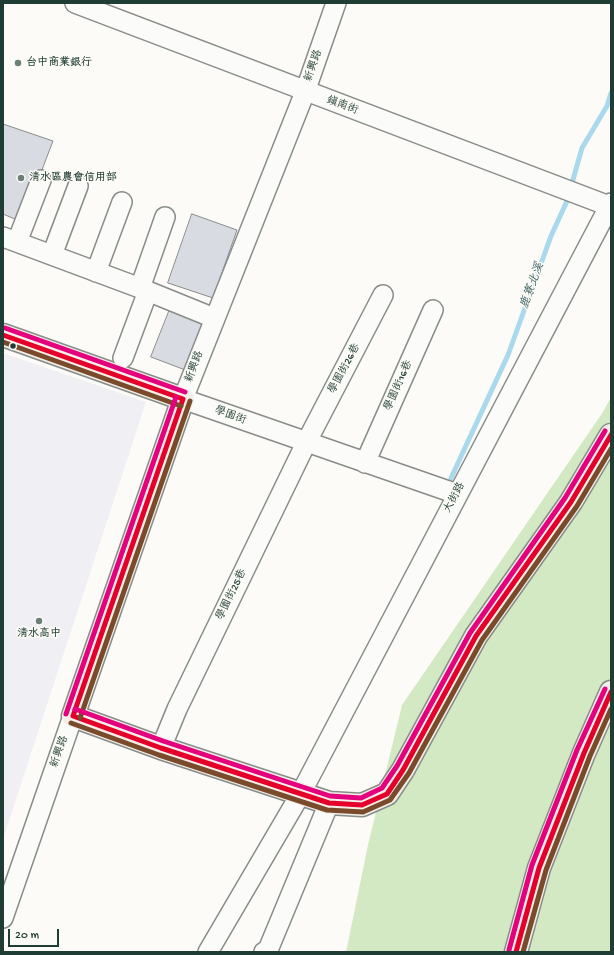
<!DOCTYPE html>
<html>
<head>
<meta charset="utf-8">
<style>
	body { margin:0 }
	#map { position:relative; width:614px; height:955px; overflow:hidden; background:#fcfbf8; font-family:"Gochi Hand",sans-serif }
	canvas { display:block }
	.frame { position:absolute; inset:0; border:4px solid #1f3d34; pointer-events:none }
	.scale { position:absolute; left:8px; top:929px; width:51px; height:18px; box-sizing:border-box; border:2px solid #1f3d34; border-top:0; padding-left:5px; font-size:12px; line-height:14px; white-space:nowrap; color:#1f3d34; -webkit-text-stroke:3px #fdfcf7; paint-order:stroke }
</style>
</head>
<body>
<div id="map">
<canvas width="614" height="955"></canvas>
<div class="frame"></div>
<div class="scale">20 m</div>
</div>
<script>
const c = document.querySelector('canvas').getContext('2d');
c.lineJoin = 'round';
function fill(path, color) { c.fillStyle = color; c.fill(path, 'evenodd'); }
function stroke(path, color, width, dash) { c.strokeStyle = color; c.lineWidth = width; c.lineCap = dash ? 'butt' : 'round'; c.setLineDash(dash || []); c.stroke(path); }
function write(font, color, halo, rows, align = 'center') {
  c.font = font + ' "Gochi Hand","LXGW WenKai TC",sans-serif'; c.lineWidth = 3; c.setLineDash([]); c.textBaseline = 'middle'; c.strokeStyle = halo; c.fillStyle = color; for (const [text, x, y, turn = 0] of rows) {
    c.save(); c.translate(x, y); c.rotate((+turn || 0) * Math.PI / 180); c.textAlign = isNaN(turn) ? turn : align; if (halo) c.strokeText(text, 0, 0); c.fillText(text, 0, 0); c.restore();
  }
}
const built = new Path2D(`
	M3 353 146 402 3 839Z`);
const green = new Path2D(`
	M611 397V952H346L368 845 402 705 603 412Z`);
const stream = new Path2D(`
	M451 478 508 355 551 236 567 201 582 148 607 106 611 93`);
const building = new Path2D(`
	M3 124 53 141 22 222 3 214Z
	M192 214 237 230 213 298 168 283Z
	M170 309 206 323 188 371 151 357Z`);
const minor = new Path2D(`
	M75 3 609 206
	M336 3 305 92 183 399 457 494
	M3 237 140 288 214 318
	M17 242 41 180
	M52 255 78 186
	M96 272 122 202
	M140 288 165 217
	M123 358 148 291
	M365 463 433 310
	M161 748 177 709 306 443 383 295
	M3 918 73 716
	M208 952 300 795 611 203
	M264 952 268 950 329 803`);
const major = new Path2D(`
	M3 335 183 399 73 716 161 748 329 803 362 805 387 794 403 770 476 636 571 502 611 435
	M516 952 539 868 584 753 611 692`);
const bus1 = new Path2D(`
	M3 335 183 399
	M73 716 161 748 329 803 362 805 387 794 403 770 476 636 571 502 611 435
	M73 716 183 399
	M516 952 539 868 584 753 611 692`);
const bus2 = new Path2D(`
	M3 342 181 406
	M80 718 190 401
	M71 723 159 755 327 810 363 812 390 800 409 773 482 640 577 506 611 449
	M523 952 546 870 590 756 611 709`);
const bus3 = new Path2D(`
	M5 328 185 392
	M75 709 163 741 330 796 361 798 382 788 397 766 470 633 565 498 605 431
	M66 714 176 397
	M509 950 532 865 577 750 605 689`);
const markers = [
	[18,63,4,"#6c8079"],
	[21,178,4,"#6c8079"],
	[13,346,3.5,"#1f3d34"],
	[39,621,4,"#6c8079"]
];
const poiNames = [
	["台中商業銀行",26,63],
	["清水區農會信用部",29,178],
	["清水高中",39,634,"center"]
];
const streetNames = [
	["新興路",314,66,-71],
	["鎮南街",342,106,21],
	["新興路",195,367,-69],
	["學園街26巷",345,369,-62],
	["學園街16巷",399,386,-66],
	["學園街",230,416,20],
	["大街路",455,498,-62],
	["學園街25巷",232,595,-64],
	["新興路",60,752,-71]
];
const waterNames = [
	["鹿寮北溪",533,286,-70]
];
fill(built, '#efeff4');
fill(green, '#d3e9c3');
stroke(stream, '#aad9ed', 5);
fill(building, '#d9dbe2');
stroke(building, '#888d8a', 1);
stroke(minor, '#888d8a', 22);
stroke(major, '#888d8a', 25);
stroke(minor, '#fbfbf9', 19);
stroke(major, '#f3eee7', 22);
stroke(bus1, '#e4002b', 5);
stroke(bus2, '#7a4b2a', 5);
stroke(bus3, '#e5007d', 5);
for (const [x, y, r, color] of markers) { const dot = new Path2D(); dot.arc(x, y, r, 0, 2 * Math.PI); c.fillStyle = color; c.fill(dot); stroke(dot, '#fdfcf7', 1.5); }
write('bold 11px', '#1f3d34', '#fdfcf7', poiNames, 'left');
write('11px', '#1f3d34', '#fdfcf7', streetNames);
write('italic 12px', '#396061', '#fdfcf7', waterNames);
</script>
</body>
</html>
